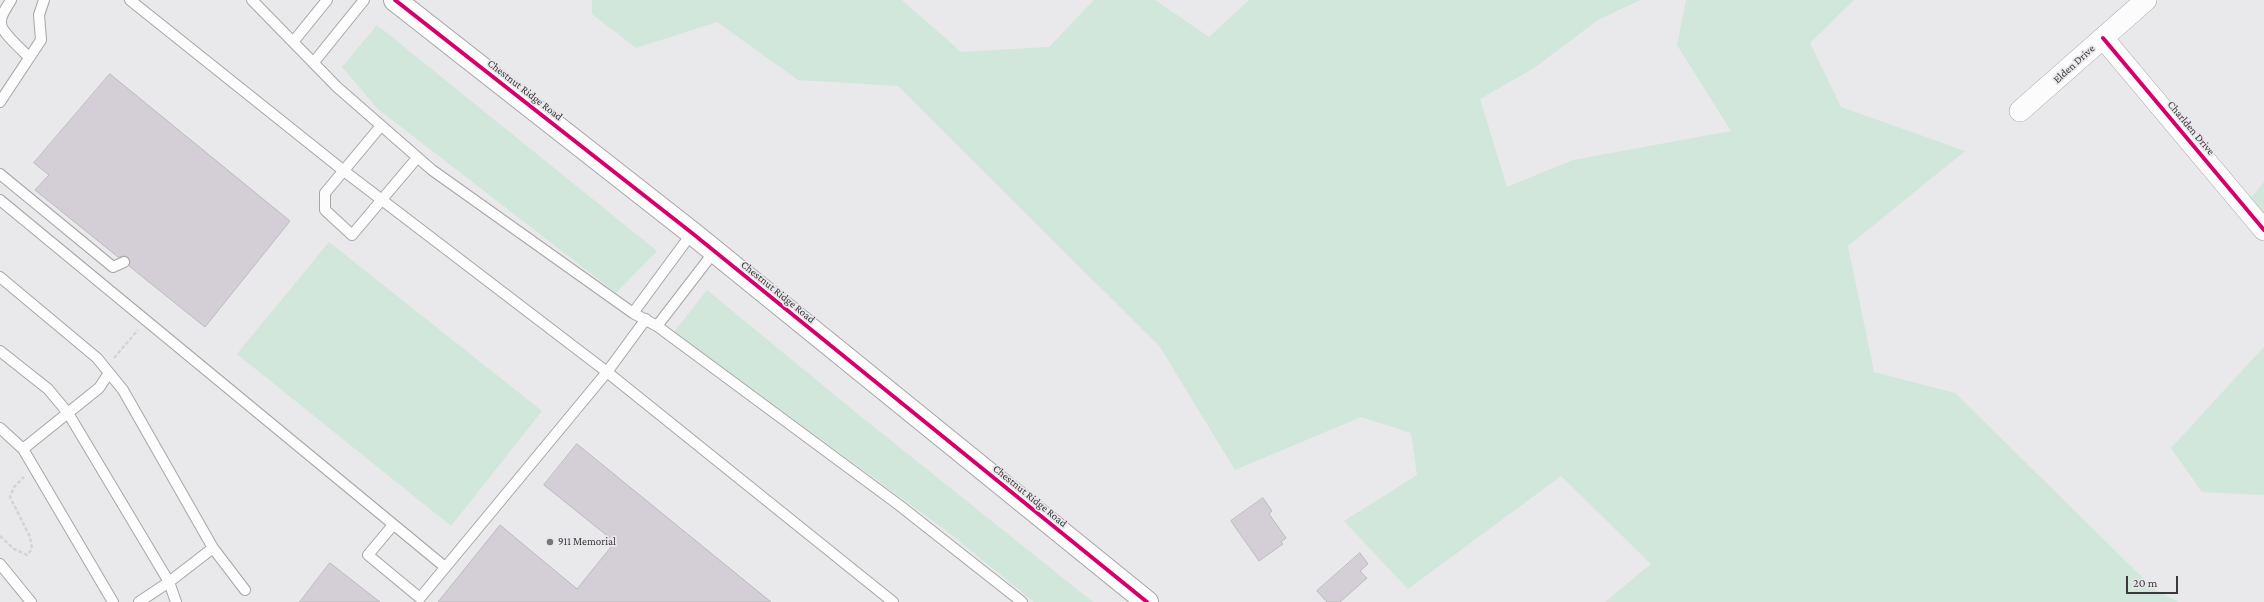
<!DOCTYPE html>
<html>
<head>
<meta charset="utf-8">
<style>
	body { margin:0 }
	#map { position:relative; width:2264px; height:602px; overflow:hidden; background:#e9e8ea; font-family:"Crimson Pro",serif }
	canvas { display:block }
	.scale { position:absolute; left:2126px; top:576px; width:52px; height:18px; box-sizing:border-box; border:2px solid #39383a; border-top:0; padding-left:5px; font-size:12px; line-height:14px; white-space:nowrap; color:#39383a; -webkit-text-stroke:3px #e9e7eb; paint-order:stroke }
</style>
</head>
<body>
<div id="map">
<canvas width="2264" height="602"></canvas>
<div class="scale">20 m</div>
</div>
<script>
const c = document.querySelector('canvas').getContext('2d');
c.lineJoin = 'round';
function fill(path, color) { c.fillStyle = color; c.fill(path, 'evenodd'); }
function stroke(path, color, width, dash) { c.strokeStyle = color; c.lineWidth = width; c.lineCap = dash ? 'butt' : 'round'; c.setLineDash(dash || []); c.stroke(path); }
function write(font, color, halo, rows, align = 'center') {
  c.font = font + ' "Crimson Pro",serif'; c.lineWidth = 3.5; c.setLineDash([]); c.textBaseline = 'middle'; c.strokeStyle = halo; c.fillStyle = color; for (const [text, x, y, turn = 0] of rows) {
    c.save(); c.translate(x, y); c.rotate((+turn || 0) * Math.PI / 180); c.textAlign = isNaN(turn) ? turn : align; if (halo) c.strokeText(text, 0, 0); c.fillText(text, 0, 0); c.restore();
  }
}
const green = new Path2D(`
	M592 0H902L961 52 1049 47 1094 0H1155L1209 37 1249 0H1640L1598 20 1534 68 1480 99 1507 187 1573 160 1731 131 1677 45 1686 0H1854L1810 43 1841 107 1965 151 1848 246 1874 372 1955 393 2155 590 2179 602H1605L1651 564 1561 476 1408 589 1344 521 1417 475 1411 433 1361 417 1235 470 1160 347 898 86 798 80 717 22 636 48 592 14Z
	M377 25 657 251 616 293 378 109 342 67Z
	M2264 182V224L2247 203Z
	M329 242 542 411 451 526 237 354Z
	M707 290 854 411 1093 602H1034L948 532 674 332Z
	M2264 347V495L2202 492 2171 448Z`);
const building = new Path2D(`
	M110 74 290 221 205 327 129 266 130 262 128 257 124 256 118 257 35 190 49 175 34 163Z
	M577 444 771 602H438L500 525 577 589 615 542 544 485Z
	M1263 498 1272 511 1269 514 1286 538 1281 542 1283 544 1259 561 1231 521Z
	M1360 553 1368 564 1360 571 1367 578 1340 602H1327L1317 591Z
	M330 563 380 602H300Z`);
const path = new Path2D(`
	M114 358 138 330
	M0 536 14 549 27 555 32 549 30 537 10 497 14 487 24 477`);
const service = new Path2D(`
	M11 0C8 6 0 15 1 23 1 32 22 50 29 57
	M130 0 344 171 607 372 893 602
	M252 0 337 87 432 170 633 313 657 326 899 505 1022 602
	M293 42 327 0
	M314 62 364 0
	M0 102 41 40 39 15 44 0
	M380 127 325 193V210L352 235 417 158
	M0 174 113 267 124 262
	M0 200 445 567
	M0 277 97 358 123 390 213 548 245 590
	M633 313 692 233
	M657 326 714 252
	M0 351 48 389 68 413 169 582 176 602
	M0 428 23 449 113 602
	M23 449 99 388 109 373
	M393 525 368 555 420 598 607 372 646 319
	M0 564 31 602
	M139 602 169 582 213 548`);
const minor = new Path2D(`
	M2103 38 2264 230
	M2020 111 2146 0`);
const tertiary = new Path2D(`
	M395 0 692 233 1147 602`);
const cycleway = new Path2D(`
	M395 0 692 233 1147 602
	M2103 38 2264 230`);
const markers = [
	[550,542,4,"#777678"]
];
const streetNames = [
	["Elden Drive",2074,64,-42],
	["Chestnut Ridge Road",525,90,38],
	["Charlden Drive",2191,128,50],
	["Chestnut Ridge Road",778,292,39],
	["Chestnut Ridge Road",1030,496,39]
];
const poiNames = [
	["911 Memorial",558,542]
];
fill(green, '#d1e7db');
fill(building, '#d4cfd7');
stroke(building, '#bbbabc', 1);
stroke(service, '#a6a5a7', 12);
stroke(minor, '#a6a5a7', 22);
stroke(tertiary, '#a6a5a7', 24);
stroke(path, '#d5d4d5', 2.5, [4, 2]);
stroke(service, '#fcfcfc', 10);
stroke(minor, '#fcfcfc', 21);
stroke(tertiary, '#fcfcfc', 22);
stroke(cycleway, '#d6006c', 4);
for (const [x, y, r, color] of markers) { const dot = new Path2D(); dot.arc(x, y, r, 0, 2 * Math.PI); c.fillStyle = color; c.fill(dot); stroke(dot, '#e9e7eb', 1.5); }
write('11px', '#39383a', '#e9e7eb', streetNames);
write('11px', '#39383a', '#e9e7eb', poiNames, 'left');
</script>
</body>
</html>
